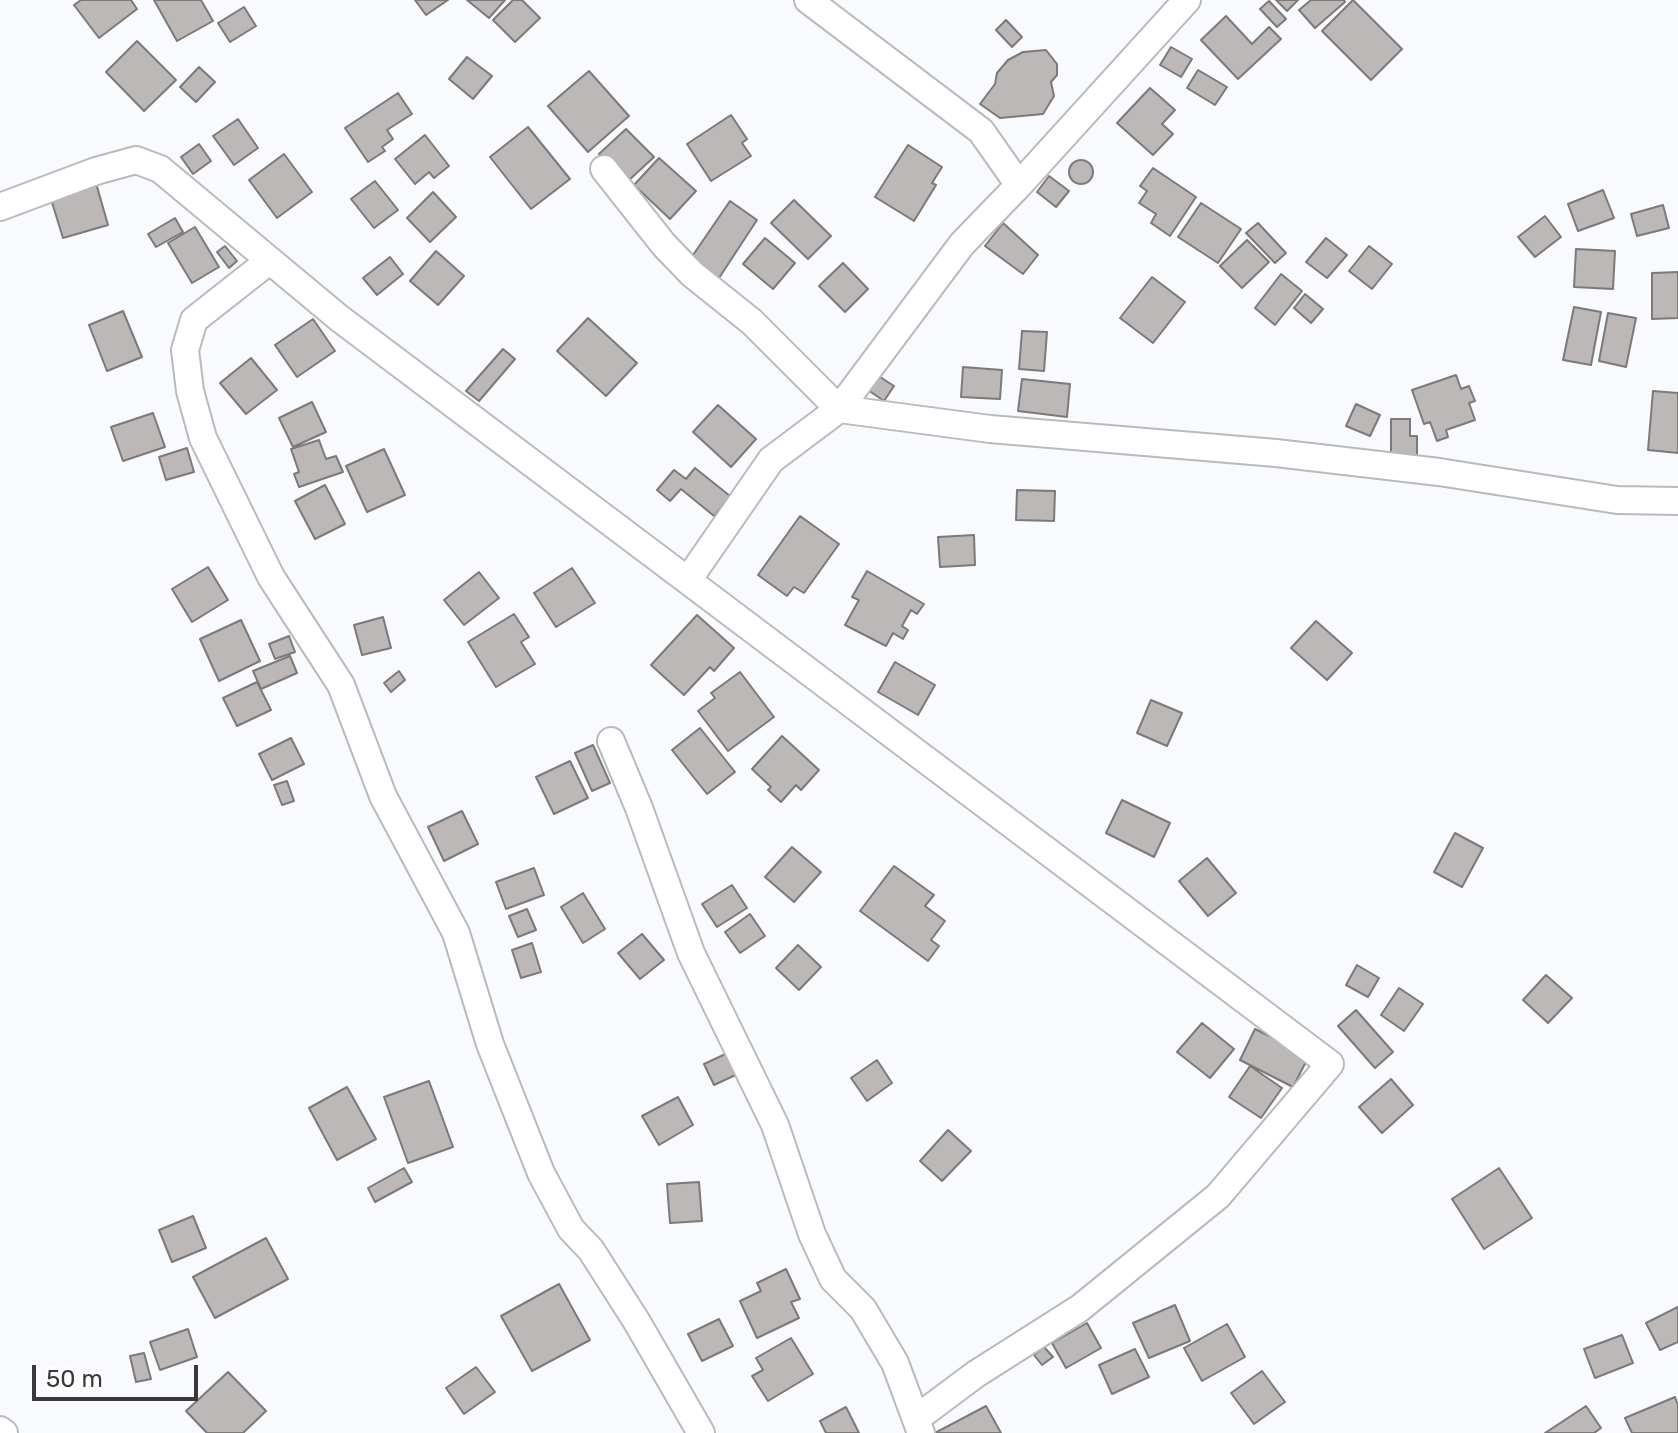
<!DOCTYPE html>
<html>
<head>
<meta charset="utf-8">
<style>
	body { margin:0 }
	#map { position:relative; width:1678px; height:1433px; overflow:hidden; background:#f8fafd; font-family:Rubik,sans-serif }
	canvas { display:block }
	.scale { position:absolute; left:32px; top:1365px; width:166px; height:36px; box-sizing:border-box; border:4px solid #39393a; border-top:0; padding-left:10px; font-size:24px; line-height:28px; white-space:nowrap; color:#39393a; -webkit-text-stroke:6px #fff; paint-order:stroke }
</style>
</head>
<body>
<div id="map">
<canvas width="1678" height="1433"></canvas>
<div class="scale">50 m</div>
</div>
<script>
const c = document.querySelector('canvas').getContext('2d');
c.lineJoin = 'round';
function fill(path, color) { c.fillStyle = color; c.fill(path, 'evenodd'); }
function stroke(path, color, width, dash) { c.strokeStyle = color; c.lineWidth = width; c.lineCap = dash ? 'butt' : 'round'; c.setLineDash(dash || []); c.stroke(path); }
const building = new Path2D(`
	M81 0H131L137 9 99 38 74 5Z
	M154 0H201L213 21 177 41Z
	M415 0H448L426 15Z
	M467 0H505L489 18Z
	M513 0H522L540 18 515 42 493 20Z
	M1276 0H1298L1287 11Z
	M1311 0H1344L1345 2 1315 28 1299 10Z
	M1353 0 1402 49 1371 80 1322 31Z
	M1269 1 1286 19 1277 27 1260 9Z
	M244 7 256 26 230 42 218 23Z
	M1226 16 1252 44 1269 27 1281 39 1238 79 1201 40Z
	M1006 20 1022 37 1012 47 996 30Z
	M137 41 176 80 144 111 106 72Z
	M1171 47 1192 59 1181 77 1160 65Z
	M1046 50 1057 64V75L1051 82 1054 96 1043 114 1000 118 980 104 995 84 997 73 1008 60 1023 52Z
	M467 57 492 76 473 99 449 79Z
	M199 67 215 82 196 102 180 87Z
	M1198 70 1227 87 1215 105 1187 88Z
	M589 71 629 116 588 152 548 106Z
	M1150 88 1175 110 1162 124 1173 134 1153 155 1117 123Z
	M398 93 412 114 387 130 393 139 382 147 385 151 368 162 345 128Z
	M731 115 747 139 742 143 751 156 711 181 687 144Z
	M238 119 258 148 234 165 213 136Z
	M528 127 570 179 531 209 490 157Z
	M626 129 654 157 627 182 599 154Z
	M425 135 449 166 434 178 429 172 415 184 395 159Z
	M199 144 211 161 193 174 181 157Z
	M908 145 942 167 932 183 936 185 914 221 875 197Z
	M284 154 312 192 277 218 249 180Z
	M659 158 696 191 670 219 634 185Z
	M1069 172a12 12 0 1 1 24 0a12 12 0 1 1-24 0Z
	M1153 168 1196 197 1170 236 1151 223 1156 214 1139 203 1147 191 1140 186Z
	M1049 176 1069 191 1056 207 1037 192Z
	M375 181 398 210 374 228 351 199Z
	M96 183 108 225 63 238 50 196Z
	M1603 190 1614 218 1578 231 1568 204Z
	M433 192 456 217 430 242 407 218Z
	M794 200 831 236 808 259 771 223Z
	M730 201 757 220 719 278 691 258Z
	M1201 203 1241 229 1218 263 1178 237Z
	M1663 205 1669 228 1637 236 1631 214Z
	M1545 216 1561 237 1535 257 1518 237Z
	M175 218 183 232 156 247 148 234Z
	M1003 223 1038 255 1023 274 985 246Z
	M1258 223 1286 253 1275 263 1246 233Z
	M195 227 219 267 192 283 168 243Z
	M765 238 795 263 773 289 743 264Z
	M1326 238 1347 255 1327 278 1306 262Z
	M1247 240 1269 262 1242 288 1220 266Z
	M225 246 237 261 229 268 217 252Z
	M1369 246 1392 264 1372 289 1349 271Z
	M1576 249 1615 251 1613 289 1574 287Z
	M436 251 464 276 438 305 410 281Z
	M390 257 403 274 377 295 363 278Z
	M843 263 868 289 845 312 819 286Z
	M1678 272V318L1652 319V273Z
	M1281 274 1302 291 1275 325 1255 308Z
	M1152 277 1185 302 1153 343 1120 318Z
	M1305 294 1323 309 1311 323 1294 308Z
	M1574 307 1601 312 1591 365 1563 360Z
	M123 311 142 357 107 371 89 325Z
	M1608 313 1636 318 1626 367 1599 361Z
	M588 318 637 363 606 396 557 351Z
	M313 319 335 351 297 377 275 345Z
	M1022 331 1047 332 1044 371 1019 369Z
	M503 349 515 359 479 401 466 391Z
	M251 358 277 390 246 414 220 383Z
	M963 367 1002 370 1000 399 961 397Z
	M877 375 894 386 884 401 868 390Z
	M1456 375 1461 389 1469 386 1475 401 1469 403 1475 420 1446 430 1448 437 1437 441 1430 422 1424 424 1412 390Z
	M1022 379 1070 384 1067 417 1018 411Z
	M1653 391 1678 393V453L1648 450Z
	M312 402 326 432 293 447 279 418Z
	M1356 404 1380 415 1370 436 1346 426Z
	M718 405 756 439 731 467 693 432Z
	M153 413 165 447 123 461 111 427Z
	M1391 419H1410V436H1417V460L1391 461Z
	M319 440 326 459 336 456 343 472 299 487 294 474 299 472 291 449Z
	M187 448 194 472 166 480 159 457Z
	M384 449 405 495 367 512 346 466Z
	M695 468 730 496 714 516 681 489 670 501 657 490 674 470 686 479Z
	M325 485 345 524 315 539 295 501Z
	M1017 490 1055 491 1054 521 1016 520Z
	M800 516 839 544 804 593 794 587 787 596 758 575Z
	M974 535 975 565 940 567 938 537Z
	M208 567 228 600 192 622 172 589Z
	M572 568 595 603 556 627 534 593Z
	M867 571 924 604 917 614 911 610 902 626 908 630 903 639 893 633 886 646 845 625 859 600 852 597Z
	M479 572 499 598 464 625 444 600Z
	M514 614 529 637 521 642 535 664 496 687 468 642Z
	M697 615 734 648 714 671 710 667 684 695 651 665Z
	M383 617 391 648 362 655 354 625Z
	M241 620 260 661 219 681 200 639Z
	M1316 621 1352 653 1327 680 1291 648Z
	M289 636 295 652 275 659 269 644Z
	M290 656 297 673 261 689 253 671Z
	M895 662 935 685 918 715 878 692Z
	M399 671 405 680 391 692 384 683Z
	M740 672 774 717 728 751 698 711 715 698 711 693Z
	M257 682 271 710 237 726 223 698Z
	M1151 700 1182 713 1167 746 1137 733Z
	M700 728 735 772 707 794 672 750Z
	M782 736 819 770 801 790 796 785 781 802 768 790 771 787 752 769Z
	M291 738 304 764 272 780 259 754Z
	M593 745 610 783 592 791 575 753Z
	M570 761 588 798 554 814 536 777Z
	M287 781 294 801 282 805 274 785Z
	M1122 800 1170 823 1154 857 1106 833Z
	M462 811 478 844 444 861 428 827Z
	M1455 833 1483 848 1462 887 1434 872Z
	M792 847 821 872 794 902 765 877Z
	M1207 858 1236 893 1208 916 1179 881Z
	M894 866 934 895 925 906 945 921 931 940 939 946 928 961 860 911Z
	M534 868 544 895 506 909 496 882Z
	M732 885 747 908 717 927 702 904Z
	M583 893 605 929 583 943 561 907Z
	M527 909 536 930 518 937 509 916Z
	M750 914 765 936 740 953 725 932Z
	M642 934 664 960 640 979 618 953Z
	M532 943 541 972 521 978 512 950Z
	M798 945 821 967 799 990 776 968Z
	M1357 965 1379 978 1368 997 1346 985Z
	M1546 975 1572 998 1548 1023 1523 1000Z
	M1399 988 1423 1004 1404 1031 1381 1015Z
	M1356 1010 1393 1052 1375 1068 1338 1026Z
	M1202 1023 1234 1049 1210 1078 1177 1052Z
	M1255 1029 1309 1056 1293 1087 1240 1060Z
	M732 1051 742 1072 714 1085 704 1064Z
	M877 1060 892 1083 867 1101 851 1078Z
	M1250 1066 1282 1088 1261 1118 1229 1097Z
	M1391 1079 1413 1105 1382 1133 1359 1107Z
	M429 1081 453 1147 408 1163 384 1097Z
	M347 1087 376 1139 337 1160 309 1108Z
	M678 1097 693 1125 659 1145 642 1116Z
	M948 1130 971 1151 942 1181 920 1161Z
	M404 1168 412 1182 375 1202 368 1188Z
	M1499 1168 1532 1218 1484 1249 1452 1199Z
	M699 1182 702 1221 670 1223 667 1184Z
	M193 1216 206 1248 172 1262 159 1230Z
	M266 1238 288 1279 215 1318 193 1277Z
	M786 1269 800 1299 791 1302 799 1318 757 1338 740 1301 761 1291 757 1283Z
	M559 1284 590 1340 532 1371 501 1316Z
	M1175 1305 1190 1341 1149 1358 1133 1323Z
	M1678 1307V1342L1660 1350 1646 1323Z
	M719 1319 733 1346 702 1361 688 1334Z
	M1087 1323 1101 1348 1066 1368 1052 1343Z
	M1227 1324 1245 1357 1202 1381 1184 1348Z
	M188 1329 197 1357 160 1370 150 1342Z
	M1622 1335 1633 1363 1595 1378 1584 1349Z
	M791 1338 813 1374 768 1401 752 1376 763 1370 756 1358Z
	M1044 1347 1053 1357 1042 1365 1034 1355Z
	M1135 1349 1149 1377 1112 1394 1099 1365Z
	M144 1353 151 1379 136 1382 130 1356Z
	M476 1367 495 1392 464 1414 446 1388Z
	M1262 1371 1285 1402 1254 1424 1231 1393Z
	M228 1372 266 1411 243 1433H207L186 1411Z
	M1675 1397 1678 1405V1433H1632L1625 1418Z
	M986 1406 1001 1433H935Z
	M1586 1406 1601 1428 1594 1433H1545Z
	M846 1407 859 1433H826L820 1421Z`);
const street = new Path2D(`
	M808 0 981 131 1019 185
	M604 169 664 245 692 274 752 322 839 409 962 244 1019 185 1187 0
	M0 207 96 171 136 160 160 169 339 318 1330 1064 1218 1196 1080 1308 976 1374 917 1418
	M269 261 194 320 185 350 190 391 203 438 271 577 341 685 383 796 456 933 490 1044 541 1173 571 1229 591 1250 637 1322 701 1433
	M688 580 771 460 839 409 990 429 1276 453 1439 472 1617 500 1678 501
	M611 741 639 808 691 953 775 1125 812 1234 833 1279 863 1309 895 1363 921 1433
	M0 1430 4 1433`);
fill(building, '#bcb8b7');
stroke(building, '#7d7979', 2);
stroke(street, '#b8babc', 30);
stroke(street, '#fff', 26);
</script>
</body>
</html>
